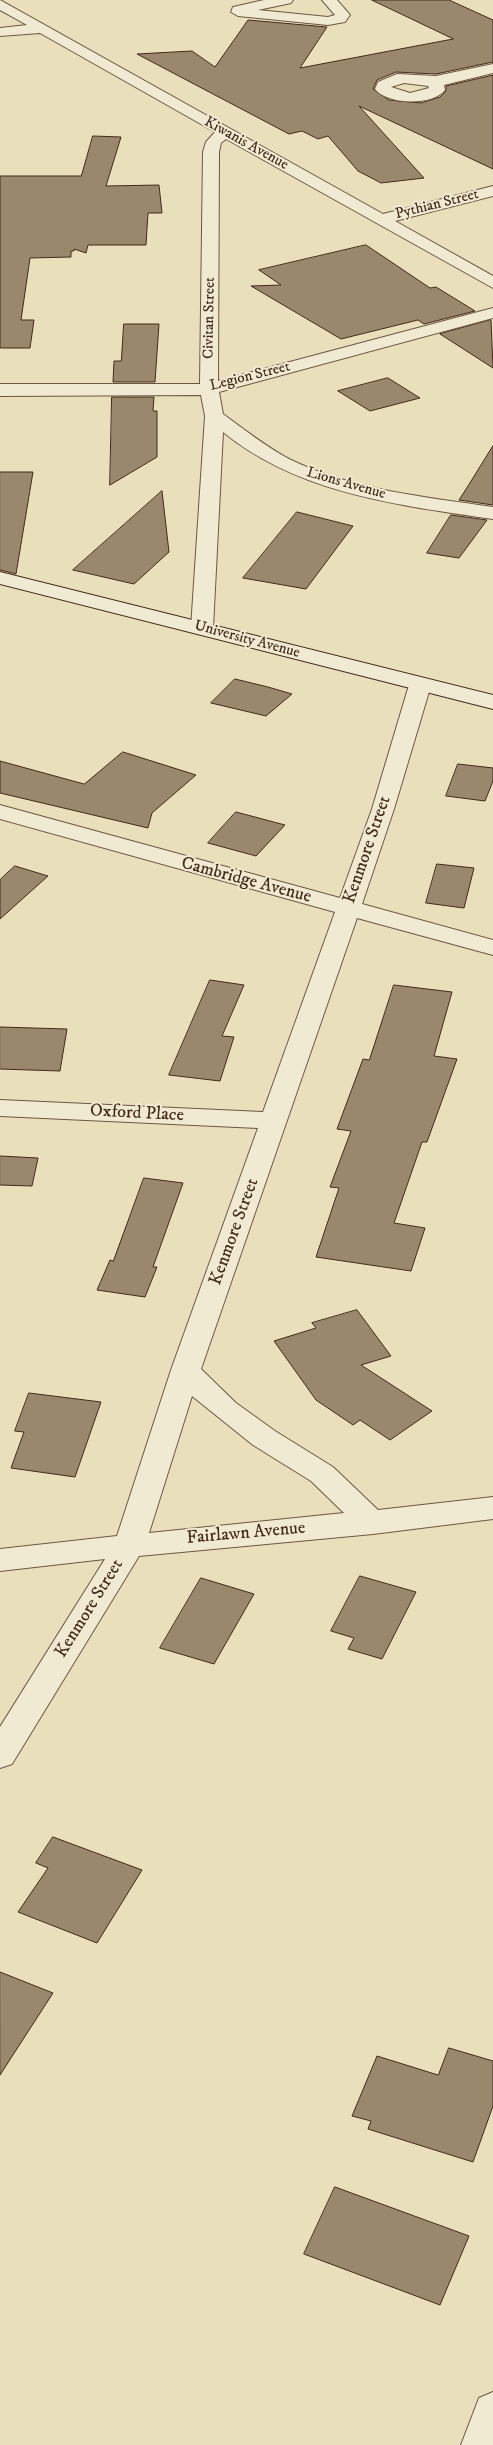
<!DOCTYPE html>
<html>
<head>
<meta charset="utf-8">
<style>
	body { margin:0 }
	canvas { display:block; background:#eadfbb }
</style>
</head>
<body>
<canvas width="493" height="2445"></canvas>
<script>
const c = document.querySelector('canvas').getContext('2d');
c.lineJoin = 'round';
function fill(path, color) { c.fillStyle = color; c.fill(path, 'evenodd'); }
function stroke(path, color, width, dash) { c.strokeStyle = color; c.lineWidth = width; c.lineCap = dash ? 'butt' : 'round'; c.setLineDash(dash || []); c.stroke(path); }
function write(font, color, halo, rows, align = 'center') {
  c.font = font + ' "IM FELL DW Pica",serif'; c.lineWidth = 4; c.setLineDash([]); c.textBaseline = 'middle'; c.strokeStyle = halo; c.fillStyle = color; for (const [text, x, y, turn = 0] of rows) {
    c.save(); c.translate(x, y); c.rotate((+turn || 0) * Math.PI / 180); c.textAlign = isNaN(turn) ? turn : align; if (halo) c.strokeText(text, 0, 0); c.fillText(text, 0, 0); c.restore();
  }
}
const building = new Path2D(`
	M372 0H449L493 20V62L436 74 396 72 377 80 373 89 389 100 421 103 440 97 446 91V86L493 75V169L359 106 424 178 381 183 358 171 328 136 318 139 302 131 289 134 137 54 192 51 215 67 248 20 327 27 300 68 453 39Z
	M93 136 121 137 106 186 159 185 162 213H148L146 245H88L86 253 74 249V251H71V257L30 258 21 320H34L30 348H0V176H81Z
	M366 245 430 288 436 287 475 311 424 324 418 320 341 339 251 286 281 285 259 270Z
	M491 320 493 368 440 334Z
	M124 324H159L155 382H113L114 361H121Z
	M388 378 420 398 370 411 338 391Z
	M112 397H154L153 411H157V457L110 485Z
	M493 446V505L459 500 468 486Z
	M0 472H33L16 574 0 570Z
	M162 491 169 552 134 584 73 570Z
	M297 512 353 526 306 589 243 578Z
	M451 515 487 520 459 558 427 553Z
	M235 679 268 687 292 694 266 716 211 703Z
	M123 752 196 775 152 813 148 828 0 793V761L84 784Z
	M458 764 493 768V781L485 801 446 796Z
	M236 812 285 825 256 856 208 843Z
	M437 864 474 868 464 908 426 903Z
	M15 866 48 876 0 919V880Z
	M210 980 244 985 222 1036 234 1037 220 1081 169 1075Z
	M394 985 452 992 434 1056 457 1059 427 1142H422L394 1223 425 1228 411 1271 316 1257 339 1188 330 1187 351 1131 337 1129 363 1059 369 1060Z
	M0 1027 67 1029 60 1071 0 1069Z
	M0 1156 38 1158 32 1186 0 1185Z
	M144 1178 183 1183 153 1267H157L145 1297 97 1290 110 1260 113 1261Z
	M357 1310 391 1356 361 1365 432 1411 390 1440 360 1420 353 1425 316 1400 274 1341 316 1328 312 1323Z
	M29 1393 101 1402 75 1477 11 1468 24 1432 15 1431Z
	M360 1576 416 1592 382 1659 348 1649 354 1638 331 1631Z
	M201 1578 254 1594 214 1664 160 1648Z
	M53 1837 142 1870 97 1943 18 1912 48 1868 36 1863Z
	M0 1972 53 1993 0 2075Z
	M449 2048 493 2061V2106L473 2162 368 2129 371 2121 352 2116 377 2056 438 2075Z
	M335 2187 469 2236 440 2305 304 2254Z`);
const street = new Path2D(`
	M0 0 383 214 493 186V196L395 221 493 276V288L226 139 221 143 219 152 218 381 493 308V318L219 392 223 414C245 430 265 446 289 459 352 490 425 497 493 507V519C398 505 299 494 223 432L213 628 209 632 202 634 195 632 191 628 205 416 201 395 0 396V384H200L203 152 206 142 215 132 40 33 0 36V28L27 25 0 10Z
	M264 0H293L291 3 258 10 328 17 335 15 322 0H337L350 15 345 22 328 25 238 16 231 12 233 7Z
	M493 64V73L444 85 445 90C433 106 387 105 375 89L378 82 397 74 436 76ZM404 83 428 86 429 88 410 93 391 87Z
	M420 679 428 680 431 685 394 809 362 904 493 940V955L357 918 201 1369 236 1403 275 1431 333 1467 378 1510 493 1497V1519L373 1534 139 1556 12 1764 0 1768V1727L105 1559 0 1571V1549L117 1536 171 1370 258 1128 0 1116V1100L263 1112 335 912 0 819V805L340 898 372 809 409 685 412 680ZM192 1396 253 1445 311 1481 344 1513 149 1533Z
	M493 2392V2445H461L479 2398Z`);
const secondary = new Path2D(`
	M0 572 493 695V709L0 584Z`);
const farStreetnames = [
	["Kiwanis Avenue",246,144,29],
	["Pythian Street",437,205,-14],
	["Civitan Street",210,318,-89],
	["Legion Street",250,377,-14],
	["Lions Avenue",346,484,16],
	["University Avenue",247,640,15]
];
const streetNames = [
	["Kenmore Street",368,850,-71],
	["Cambridge Avenue",246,881,15],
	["Oxford Place",137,1114,3],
	["Kenmore Street",235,1232,-70],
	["Fairlawn Avenue",246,1534,-5],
	["Kenmore Street",90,1609,-58]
];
fill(building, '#9a886d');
stroke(building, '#432a19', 1);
stroke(street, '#6d5742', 2);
stroke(secondary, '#432a19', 2);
fill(street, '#f1ead3');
fill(secondary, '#f1ead3');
write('15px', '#432a19', '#f1ead3', farStreetnames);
write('18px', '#432a19', '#f1ead3', streetNames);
</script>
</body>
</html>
